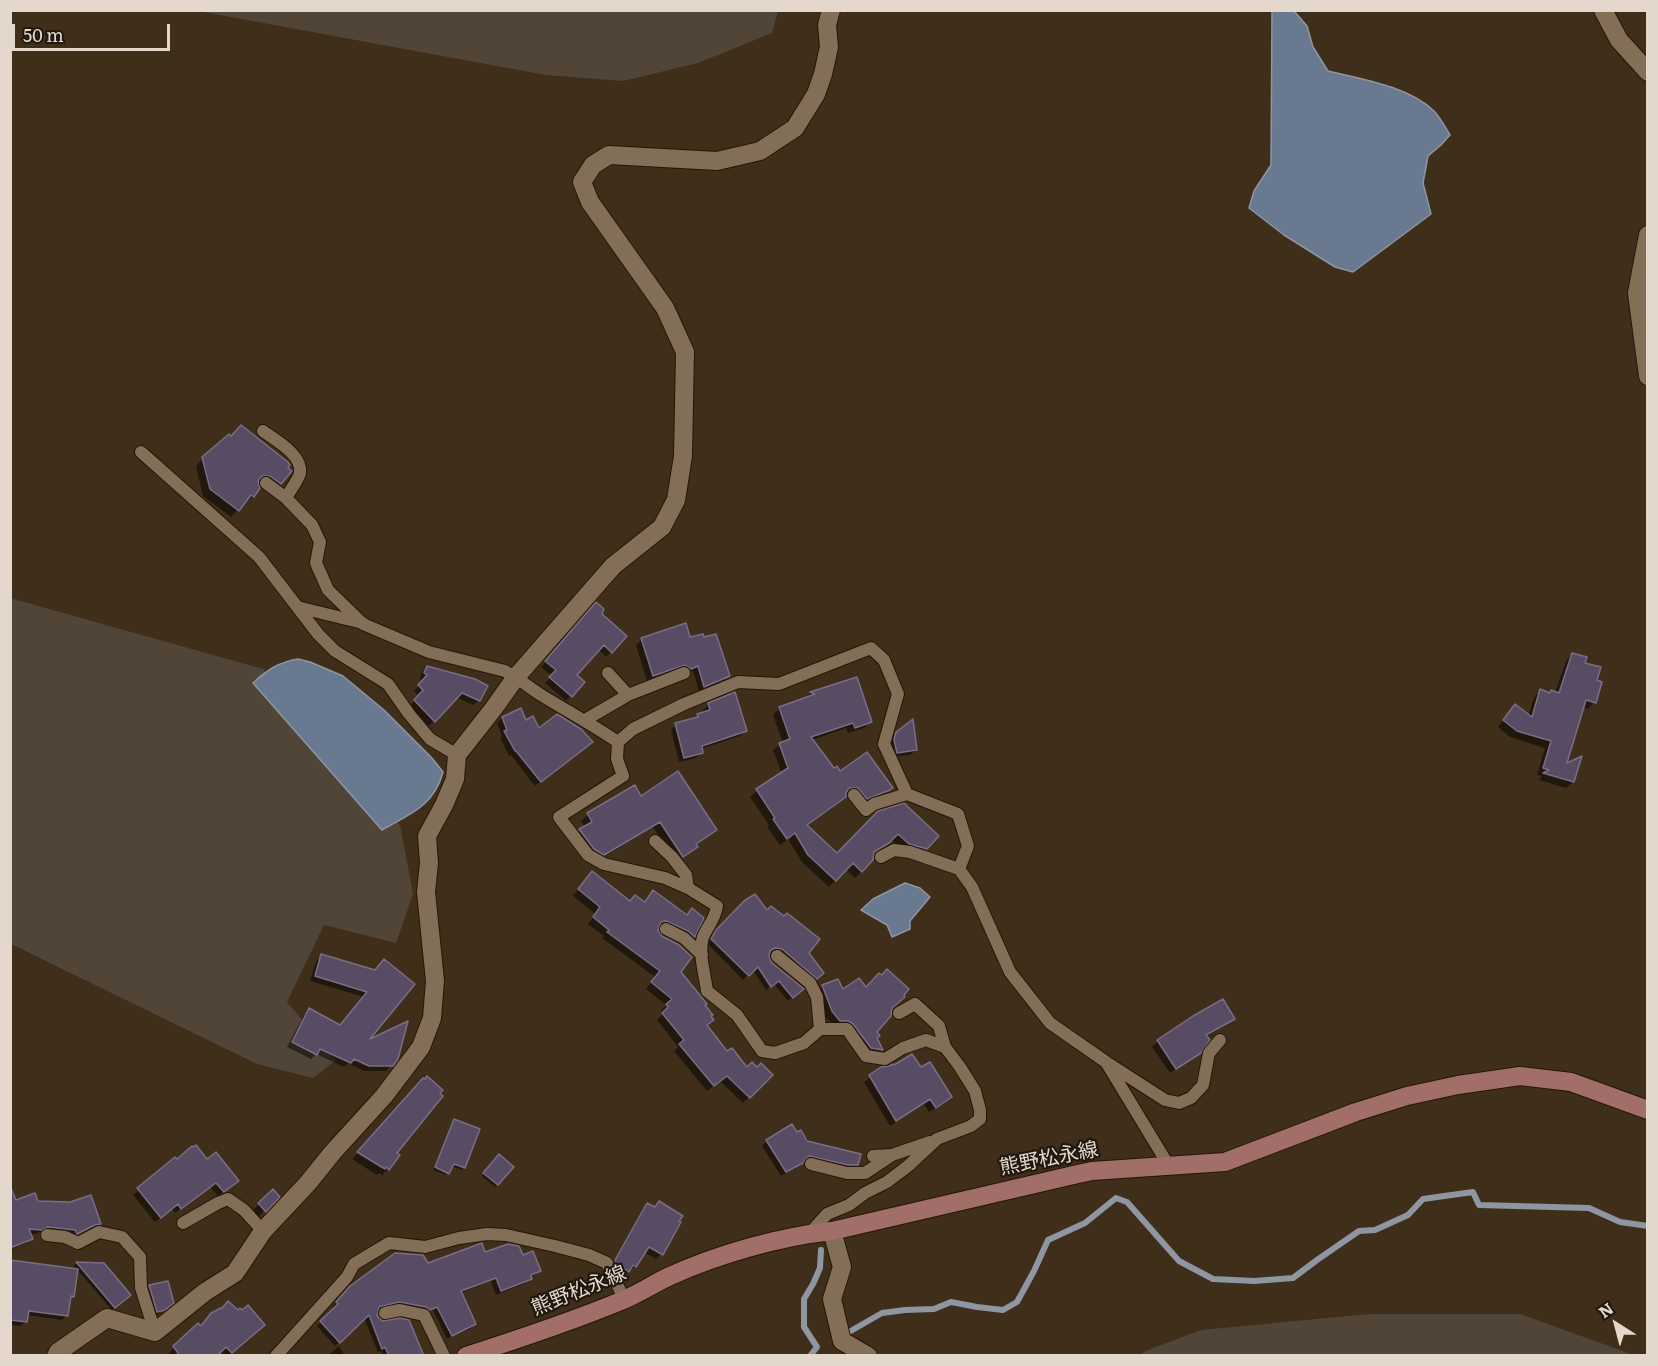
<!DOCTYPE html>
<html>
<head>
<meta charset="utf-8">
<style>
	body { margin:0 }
	#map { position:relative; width:1658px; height:1366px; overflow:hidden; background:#3f2e19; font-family:Literata,serif }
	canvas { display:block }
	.frame { position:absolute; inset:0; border:12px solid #e4d8cc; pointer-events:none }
	.north { position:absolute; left:1586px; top:1294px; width:60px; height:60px; -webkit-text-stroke:4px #20180f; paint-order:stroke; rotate:324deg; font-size:16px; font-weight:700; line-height:24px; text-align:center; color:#e4d8cc }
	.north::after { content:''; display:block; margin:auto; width:21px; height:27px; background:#e4d8cc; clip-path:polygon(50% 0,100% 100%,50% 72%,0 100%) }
	.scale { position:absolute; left:12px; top:24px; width:158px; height:27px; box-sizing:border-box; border:3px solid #e4d8cc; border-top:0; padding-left:8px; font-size:18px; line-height:21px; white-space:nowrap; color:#e4d8cc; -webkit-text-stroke:4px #20180f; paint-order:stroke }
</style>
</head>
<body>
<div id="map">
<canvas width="1658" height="1366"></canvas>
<div class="frame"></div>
<div class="north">N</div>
<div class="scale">50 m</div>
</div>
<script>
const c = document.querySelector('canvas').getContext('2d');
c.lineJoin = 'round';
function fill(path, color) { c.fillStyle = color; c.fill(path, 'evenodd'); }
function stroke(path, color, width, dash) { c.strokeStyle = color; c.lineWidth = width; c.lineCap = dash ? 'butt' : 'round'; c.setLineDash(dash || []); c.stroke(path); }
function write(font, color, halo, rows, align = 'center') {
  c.font = font + ' Literata,"Noto Sans JP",serif'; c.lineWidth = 4.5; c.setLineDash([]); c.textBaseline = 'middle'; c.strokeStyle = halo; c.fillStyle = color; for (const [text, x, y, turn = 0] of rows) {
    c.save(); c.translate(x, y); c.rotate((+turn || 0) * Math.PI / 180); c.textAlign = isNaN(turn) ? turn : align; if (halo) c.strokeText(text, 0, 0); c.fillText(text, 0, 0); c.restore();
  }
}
const green = new Path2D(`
	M198 11H778L772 33 698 63 623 81 546 75Z
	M10 598 263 669 400 825 413 894 396 943 324 925 287 1002 336 1060 313 1078 257 1064 11 944Z
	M1369 1314H1520L1634 1355H1139L1148 1350 1201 1330Z`);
const water = new Path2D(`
	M1272 11H1294L1307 26 1313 47 1328 71C1361 79 1408 86 1434 111 1440 117 1445 127 1450 135L1441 145 1428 156 1423 183 1431 214 1353 272 1335 267 1284 235 1249 208 1254 191 1271 165Z
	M298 659 310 662 343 676 384 710 432 758 443 772C434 806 410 814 382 830L253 683C267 670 279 662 298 659Z
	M905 883 920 888 930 897 910 921V929L892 937 887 925 861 910 873 899Z`);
const shadow = new Path2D(`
	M203 458 285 468 280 483 273 490 263 483 257 482 253 496 246 503 244 502 231 517 203 496 196 466Z
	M591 610 600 614 625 636 606 657 598 649 575 675 583 683 566 701 545 683 552 676 541 667Z
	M689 639 728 676 723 681 699 691 693 671 685 673 680 670H675L647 681 636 645 642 640Z
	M1572 654 1583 664 1595 682 1594 702 1588 709 1582 707 1565 765 1580 759 1573 782 1566 788 1539 780 1542 776 1537 775 1545 748 1510 737 1498 727 1509 713 1528 716 1534 698 1540 691 1549 694 1555 693 1566 661Z
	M427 667 486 686 478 701 473 705 456 697 429 726 410 706 419 696 414 691 424 680 420 679 422 672Z
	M856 679 871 721 864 728 848 733 846 728 812 740 834 770 891 788 882 797 860 804 851 793 845 794V797L838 804 806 826 837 855 879 813 937 836 919 855 902 850 891 839 881 849 873 854 872 860 855 878 846 869 829 887 802 862 788 839 780 845 767 827 769 825 750 797 757 791 782 774 773 750 783 743 773 715 780 708 805 699 810 694Z
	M709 704 745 731 740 736 701 749 702 752 696 758 679 762 671 730 676 724 694 719 698 716 704 714 703 710Z
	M502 718 539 730 585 747 535 786 511 755 509 756 500 738 502 736 497 723Z
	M897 733 916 750 910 755 892 757 889 746 891 739Z
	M635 787 641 798 715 830 708 836 695 845 696 847 689 853 676 862 653 827 597 861 573 837 585 828 581 821 588 815Z
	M586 879 629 902 644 903 647 899 686 916 702 918 693 936 687 942 681 937 659 926 656 930 679 972 706 1026 727 1053 747 1069 771 1075 743 1103 720 1081 707 1091 674 1051 678 1047 657 1020 663 1014 661 1011 666 1005 646 989 655 977 602 938 604 936 588 924 595 914 573 896Z
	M745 903 766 912 807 953 818 977 812 982 777 953 769 952 768 959 798 993 788 1001 774 984 766 990 753 970 743 980 708 944 712 936Z
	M322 956 375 972 364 1044 391 1065 386 1071H364L348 1063 344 1067 316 1054 311 1059 287 1047 304 1015 309 1010 340 1026 364 997 310 981 316 961Z
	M823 986 843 991 866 989 891 1008 875 1032V1038L881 1050 876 1056 834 1026 826 1017 817 992Z
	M1194 1017 1233 1018 1227 1024 1206 1037 1193 1058 1170 1073 1152 1047 1158 1041Z
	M894 1067 921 1069 950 1097 945 1103 929 1112 924 1104 890 1126 864 1082 882 1068Z
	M417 1086 395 1153 388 1169 382 1175 379 1173 377 1175 352 1159Z
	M454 1121 464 1167 462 1170 451 1166 446 1175 433 1170 452 1123Z
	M797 1134 807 1142 857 1164 851 1170H842L802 1161 796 1168 781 1176 762 1146 767 1141Z
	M499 1156 512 1167 495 1187 482 1176Z
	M175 1159 232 1186 218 1196 210 1187 175 1213 172 1209 155 1222 133 1195Z
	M273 1191 278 1197 256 1219 250 1213Z
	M37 1203 99 1224 94 1228 89 1229 72 1237 71 1234 42 1231 35 1234H29L31 1238 27 1243 10 1250V1204Z
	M648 1205 661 1254 656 1259 644 1252 635 1266 623 1276 610 1267 642 1211Z
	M484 1254 522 1257 539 1271 535 1275 530 1277 526 1283 496 1295 491 1281 460 1293 474 1324 470 1329 447 1339 433 1310 425 1313 393 1306 377 1310 375 1314 381 1322 421 1356H383L381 1351 378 1352 364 1318 335 1346 317 1326 334 1309 332 1307 351 1287 428 1265Z
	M10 1262 72 1296 69 1299 67 1315 62 1320 27 1315 26 1321 21 1326 10 1325Z
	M76 1264 103 1265 129 1295 112 1310 74 1266Z
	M150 1287 166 1308 157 1315 152 1316 144 1292Z
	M223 1309 257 1330 228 1356H224L220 1351 215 1356H170L169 1353 198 1325 200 1327Z
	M339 1346 345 1356H328L331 1353Z`);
const stream = new Path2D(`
	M849 1332 882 1313 905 1310 934 1309 951 1302 977 1307 1003 1310 1017 1302 1034 1271 1048 1240 1085 1223 1116 1198 1127 1202 1179 1261 1213 1279 1254 1281 1293 1278 1317 1260 1359 1231 1375 1230 1408 1215 1423 1199 1473 1192 1479 1205 1589 1208 1620 1222 1648 1226
	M810 1356 817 1347 804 1327V1299L813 1284 820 1268 821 1250`);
const building = new Path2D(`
	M241 425 288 462 290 465 288 468 292 471 281 484 270 476H262L258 481 260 488 254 497 251 495 239 511 210 489 202 457 229 434 231 436Z
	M596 602 604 609 602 614 627 636 612 653 604 645 577 675 585 682 572 697 549 677 556 670 545 661Z
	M686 623 690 637 703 634 704 637 716 634 730 676 704 687 698 666 691 669 685 665 653 676 641 638Z
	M1572 653 1587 657 1585 663 1601 667 1597 680 1602 682 1596 703 1586 700 1567 763 1582 756 1574 782 1543 773 1549 770 1543 768 1551 741 1517 731 1503 720 1515 704 1532 717 1540 689 1550 693 1551 690 1559 693Z
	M427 666 475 679 488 686 480 701 462 693 435 722 414 700 423 690 418 685 427 675 424 673Z
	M857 677 872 722 855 728 853 723 811 737 834 768 837 766 840 771 867 752 893 788 890 790 867 799 858 788H849L846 793V797L807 825 837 853 878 811 904 803 939 836 927 849 909 844 898 834 889 843 874 852 873 860 862 872 853 863 836 881 808 855 795 833 787 839 773 819 775 818 756 789 788 768 779 743 790 739 779 707 815 694 810 692Z
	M735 692 747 731 702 746 703 753 684 758 675 723 698 717 697 714 710 710 708 703Z
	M521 708 526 720 533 716 539 728 557 714 581 729 593 742 541 782 516 751H515L504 731 507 730 502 717Z
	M913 719 917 750 897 753 894 740 896 732Z
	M678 771 717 830 696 844 698 847 683 857 660 822 604 855 594 849 579 829 592 822 587 813 635 785 641 796Z
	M592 871 630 901 635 895 645 902 653 890 687 915 692 908 704 918 695 937 688 931 666 921 661 922 658 930 662 936 679 945 692 957 681 972 707 1004 705 1005 713 1015 711 1016 714 1020 707 1025 727 1051 732 1048 747 1067 752 1062 757 1067 761 1063 773 1075 750 1098 727 1076 714 1086 679 1044 684 1040 662 1013 668 1007 666 1004 672 999 651 982 660 971 607 932 609 930 593 917 600 907 578 889Z
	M755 894 767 910 771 906 784 916 787 913 820 939 809 953 824 973 817 979 782 949 775 948 770 951 769 955 771 962 804 989 793 998 779 981 771 987 758 967 749 976 711 939 716 930 744 901Z
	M321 954 375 970 384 959 415 984 370 1039 408 1021 398 1059 393 1066H369L354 1059 351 1063 320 1049 317 1055 292 1042 309 1008 340 1025 367 992 315 976Z
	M887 969 909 989 904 995 905 997 892 1008 891 1016 877 1032 880 1036 877 1038 883 1050 871 1048 853 1024 848 1021H840L832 1011 822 985 838 979 843 989 859 978 866 987 879 973 882 975Z
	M1223 999 1235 1019 1206 1035 1210 1040 1201 1053 1176 1069 1157 1040 1193 1016Z
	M912 1054 921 1067 930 1062 952 1097 936 1108 930 1099 896 1121 869 1075 881 1067 889 1066 893 1064 894 1065Z
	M427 1076 443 1090 440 1093 443 1096 397 1153 400 1155 389 1170 386 1167 385 1169 357 1152 423 1078 425 1079Z
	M454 1119 480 1129 465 1168 454 1164 449 1174 435 1167Z
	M792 1124 797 1132 801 1130 807 1141 861 1154 858 1165H848L809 1156 805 1159 803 1163 786 1172 766 1140Z
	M196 1145 207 1159 216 1152 239 1181 224 1192 216 1183 181 1209 178 1204 161 1218 137 1188 175 1157 177 1159 192 1146 193 1147Z
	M499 1154 514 1167 498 1185 483 1173Z
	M10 1186 16 1200 35 1193 38 1201 70 1202 91 1195 101 1224 95 1225 77 1234 75 1230 48 1227 41 1230 29 1229 33 1239 10 1248Z
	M273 1189 280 1197 266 1212 258 1203Z
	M659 1201 683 1216 679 1221 681 1222 663 1255 649 1247 636 1267 633 1265 629 1272 616 1263 615 1260 647 1203 655 1207Z
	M482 1243 485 1252 508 1244 519 1246 523 1255 533 1251 541 1271 531 1275 532 1279 501 1291 496 1278 461 1291 476 1324 452 1336 437 1307 430 1310 426 1307 399 1302 379 1307 377 1315 382 1321 400 1318 409 1320 424 1356H389L385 1347 382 1349 369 1315 340 1343 320 1321 338 1304 336 1302 350 1286 395 1253 423 1255 428 1263Z
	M10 1260 78 1269 74 1297 71 1296 68 1316 29 1311 27 1322 10 1320Z
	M76 1262 104 1263 131 1295 115 1308Z
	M168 1281 174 1303 165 1310 157 1312 149 1285Z
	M228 1301 238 1310 240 1308 242 1310 248 1305 265 1325 232 1353 226 1347 217 1356H180L173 1346 198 1323 201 1326 211 1313 223 1307Z`);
const lane = new Path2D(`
	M263 431C275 440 303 455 300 473 299 479 289 492 286 498
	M141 452 259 557 318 634 335 651 388 684 409 714 430 739 457 755
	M266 483 286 498 312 525 320 542 316 563 328 590 363 624 429 652 505 671C518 678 529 687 541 695 567 711 593 725 618 742L633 729 684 704 738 682 779 684 871 648 884 660 898 694 884 744 907 794 958 814 968 846 959 869 972 887 1010 972 1050 1023 1106 1062 1169 1166
	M297 607 363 623
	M608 673 628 695
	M585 720 628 695 684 673
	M618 742 617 759 623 776 559 817 588 855 604 864 665 878 688 888 717 906C715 920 708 925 703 937 698 953 705 975 707 991L737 1015 762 1051 775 1053 804 1043 820 1029H847L866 1056 885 1059 903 1048 926 1040 945 1047 960 1067 975 1091 980 1110V1119L971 1126 937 1139 908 1166 887 1182 865 1193 849 1205 827 1214 810 1233
	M854 795 866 810 874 804 907 794
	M655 841 672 857 686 875 688 888
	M881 857 894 850 910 852 959 869
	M666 929 684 938 702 955
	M777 956 810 983 817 997 820 1029
	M899 1013 915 1004 939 1026 945 1047
	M1109 1064 1165 1100 1179 1103 1191 1098 1203 1085 1209 1053 1220 1040
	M873 1156 892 1155 930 1142
	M811 1164 847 1173H865L892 1155
	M183 1223 218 1203 228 1199 244 1210 263 1231
	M47 1235 65 1237 78 1243 99 1232 122 1237 140 1257 141 1288 155 1332
	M385 1313 400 1310 424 1315 444 1356
	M276 1356 347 1277 354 1264 389 1243 425 1247 459 1238 487 1234 506 1235 555 1246 589 1255 607 1263 624 1299`);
const street = new Path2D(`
	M1603 10 1619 40 1648 72
	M1648 235 1637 293 1648 376
	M832 1231 842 1267 832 1299 842 1341 868 1356
	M56 1356 58 1352 107 1318 155 1332 205 1292 235 1273 263 1231 308 1183 333 1152 384 1096 421 1047 432 1018 435 981 426 892 429 863 427 836 444 805 455 779 457 755 494 708 516 677 613 566 662 527 676 500 683 456 685 352 665 308 590 202 582 182 593 165 609 155 717 161 760 151 795 128 816 94 823 74 829 47 827 25 831 10`);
const secondary = new Path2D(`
	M466 1356C519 1339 570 1322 621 1301 638 1294 653 1284 670 1276 719 1254 778 1237 832 1231L1078 1174 1092 1171 1225 1162 1356 1112 1407 1096 1458 1085 1520 1076 1571 1082 1648 1110`);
const streetNames = [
	["熊野松永線",1049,1159,-11],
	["熊野松永線",579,1291,-22]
];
fill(green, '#514538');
fill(water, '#697990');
stroke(water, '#8e96a2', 1.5);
fill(shadow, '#0007');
stroke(stream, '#8e96a2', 6);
fill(building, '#574c64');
stroke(building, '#7a6e87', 1.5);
stroke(lane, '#261603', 14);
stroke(street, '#261603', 20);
stroke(secondary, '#261603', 20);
stroke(lane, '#836f58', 12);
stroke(street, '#836f58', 18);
stroke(secondary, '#a26e6a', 18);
write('20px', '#e4d8cc', '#20180f', streetNames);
</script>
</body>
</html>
